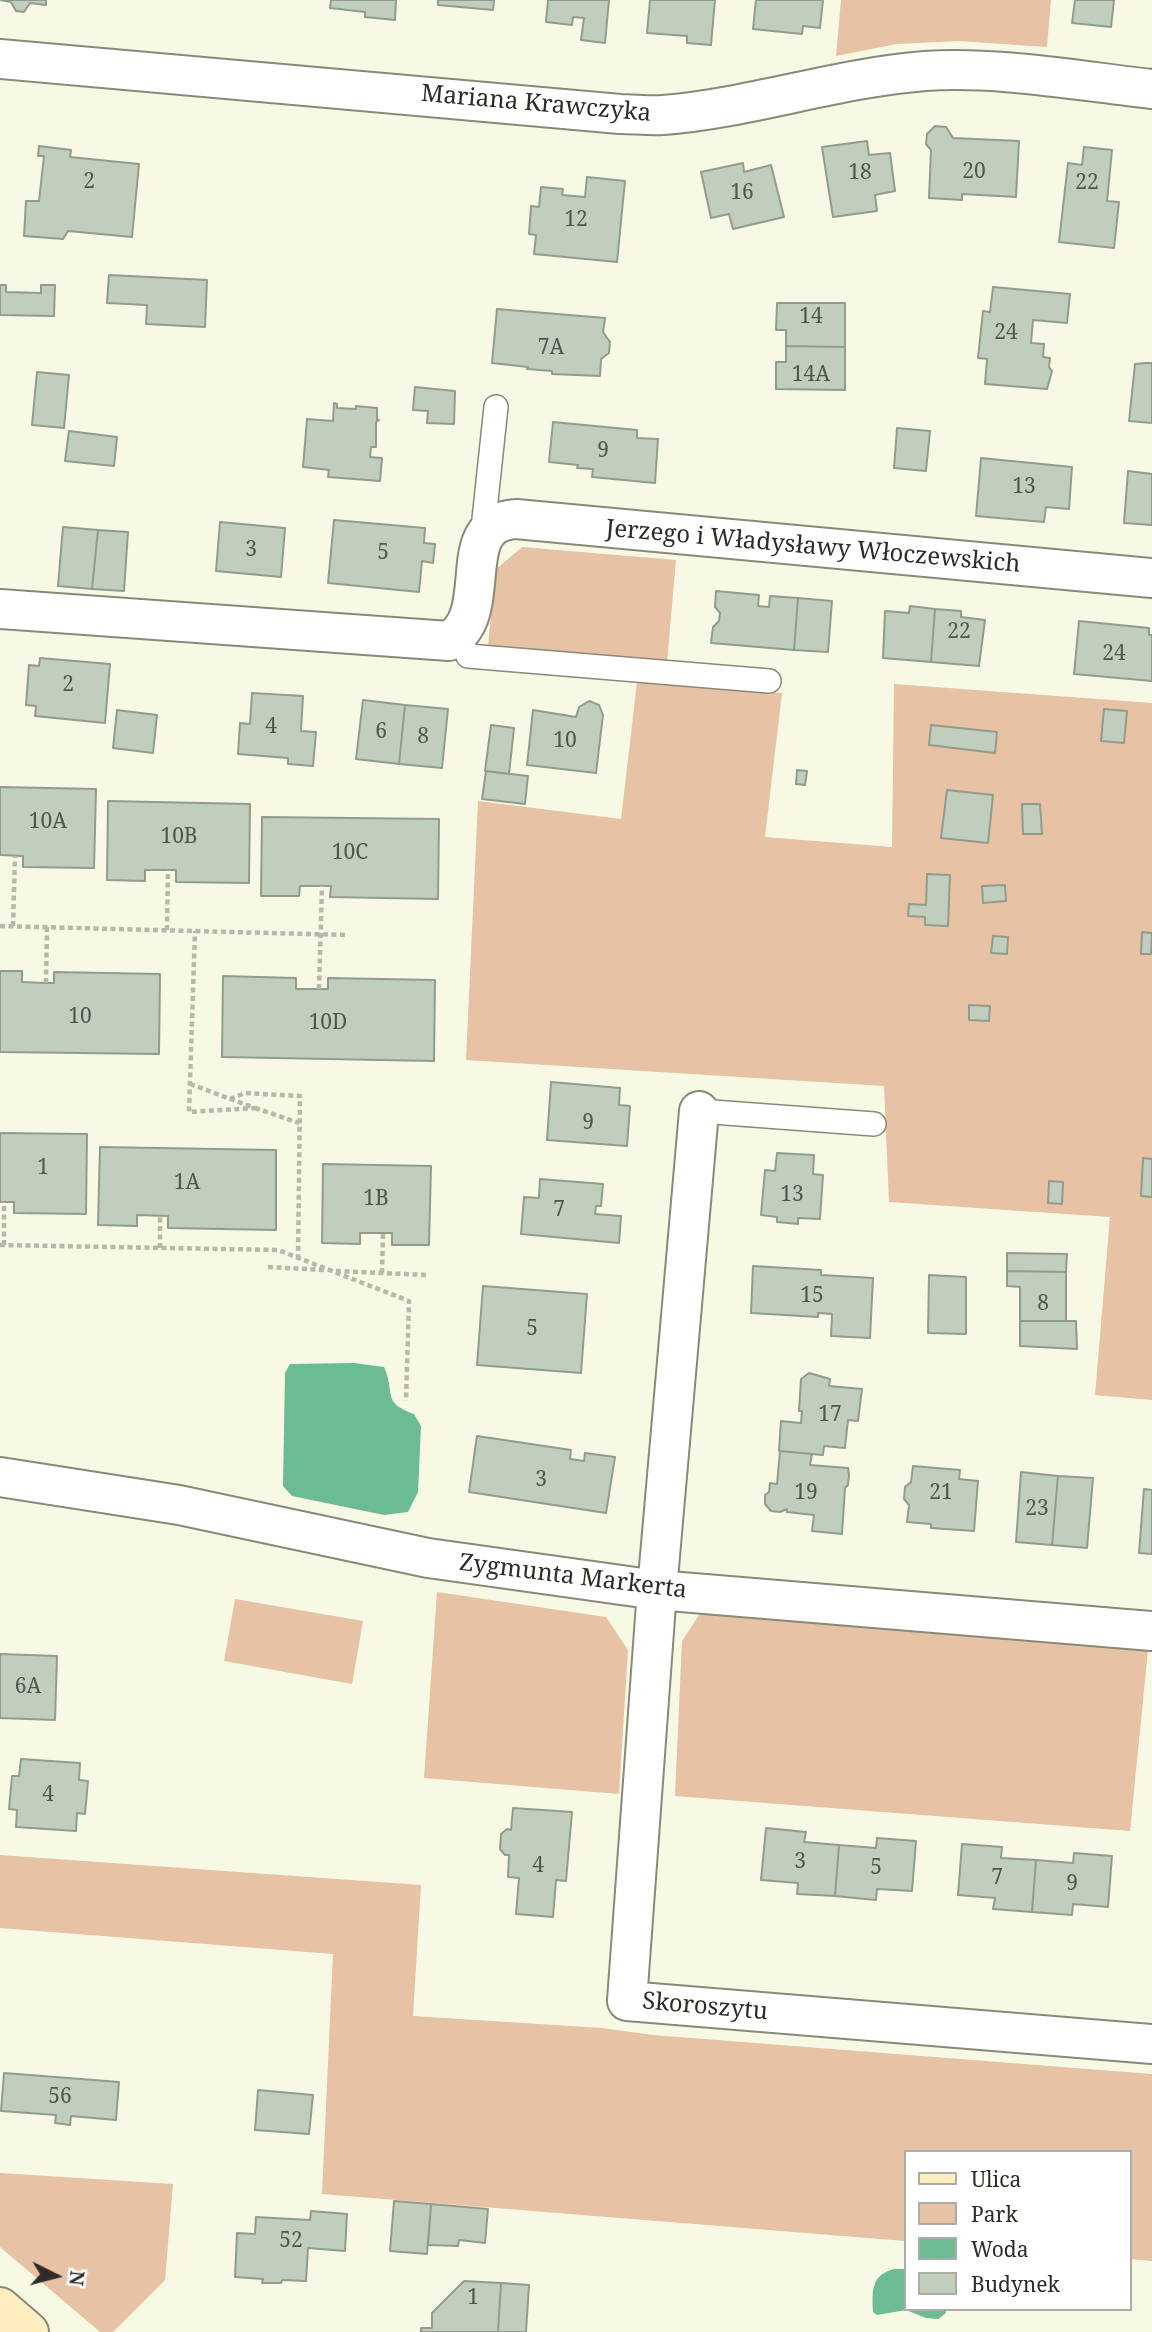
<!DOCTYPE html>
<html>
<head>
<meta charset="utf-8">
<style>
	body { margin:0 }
	#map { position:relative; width:1152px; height:2332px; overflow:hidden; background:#f7f9e5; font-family:"Noto Serif",serif }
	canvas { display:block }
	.legend { position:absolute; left:904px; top:2150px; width:228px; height:161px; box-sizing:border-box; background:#fff; border:2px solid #ababa8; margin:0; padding:9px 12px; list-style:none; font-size:21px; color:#2d2d26 }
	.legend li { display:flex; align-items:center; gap:14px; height:35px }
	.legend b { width:35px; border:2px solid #ababa8 }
	.north { position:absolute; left:21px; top:2241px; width:70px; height:70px; -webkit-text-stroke:5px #fff; paint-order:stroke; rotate:96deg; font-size:19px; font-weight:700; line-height:28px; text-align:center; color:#2d2d26 }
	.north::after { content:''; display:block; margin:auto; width:24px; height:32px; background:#2d2d26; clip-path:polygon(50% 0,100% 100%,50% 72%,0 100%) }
</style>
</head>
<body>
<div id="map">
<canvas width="1152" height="2332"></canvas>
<ul class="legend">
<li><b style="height:9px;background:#ffeec0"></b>Ulica</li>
<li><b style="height:19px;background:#e8c2a4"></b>Park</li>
<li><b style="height:19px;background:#6bbb93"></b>Woda</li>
<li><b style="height:19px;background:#c2cebd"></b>Budynek</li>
</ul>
<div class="north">N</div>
</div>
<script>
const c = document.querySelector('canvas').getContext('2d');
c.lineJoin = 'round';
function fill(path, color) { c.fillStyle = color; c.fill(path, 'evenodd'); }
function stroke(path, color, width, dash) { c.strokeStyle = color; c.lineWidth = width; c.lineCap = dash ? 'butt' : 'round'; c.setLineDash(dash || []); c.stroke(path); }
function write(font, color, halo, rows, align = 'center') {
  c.font = font + ' "Noto Serif",serif'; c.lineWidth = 5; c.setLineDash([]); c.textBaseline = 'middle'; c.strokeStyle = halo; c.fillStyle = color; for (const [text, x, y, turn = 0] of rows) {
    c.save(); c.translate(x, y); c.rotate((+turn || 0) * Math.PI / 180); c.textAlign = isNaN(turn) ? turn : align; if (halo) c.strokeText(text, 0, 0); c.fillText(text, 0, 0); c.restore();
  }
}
const green = new Path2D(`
	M841 0H1051L1047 47 959 41 897 44 836 56Z
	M522 547 676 560 667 662 488 646 495 570Z
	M637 682 782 693 765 837 892 847 894 684 1152 703V1400L1095 1395 1110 1217 889 1202 884 1086 466 1060 478 801 621 819Z
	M437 1592 606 1617 628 1650 619 1794 424 1778Z
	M235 1599 363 1621 352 1684 224 1661Z
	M724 1604 1149 1640 1130 1831 675 1796 682 1641 699 1615Z
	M0 1855 421 1885 413 2016 602 2028 653 2035 1152 2074V2261L1129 2259V2152H905V2241L322 2194 333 1954 0 1928Z
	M0 2173 173 2184 165 2280 113 2332H100L0 2247Z`);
const water = new Path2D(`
	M354 1363 384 1367C396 1394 381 1402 414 1414L421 1426 418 1492 408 1512 384 1515 292 1496 283 1486 285 1373 290 1364Z
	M894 2269H905V2309H946V2313L938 2319 926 2318 906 2310 877 2315 873 2312C872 2291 871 2275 894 2269Z`);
const building = new Path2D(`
	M0 0H46V5L30 3 24 12 16 11 11 2Z
	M331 0H396L395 20 365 17V12L330 8Z
	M438 0H494L493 10 438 5Z
	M548 0H609L605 43 581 40 584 18 573 17 572 25 546 22Z
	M650 0H715L711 45 687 43V36L647 33Z
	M756 0H823L820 28 803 26 802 34 753 29Z
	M1075 0H1114L1111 27 1072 23Z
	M935 126 946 127 953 138 1019 141 1016 197 962 194V200L929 198 931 150 926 144 927 134Z
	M867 141 869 155 890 153 895 191 875 195 877 211 833 217 822 147Z
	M39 146 71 150 70 157 139 164 132 237 68 231 63 239 24 236 26 201H39L44 156H38Z
	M1084 147 1112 150 1107 201 1119 202 1114 248 1059 242 1068 163 1082 165Z
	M743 163 744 172 771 165 784 217 733 229 729 214 711 218 701 172Z
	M587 177 625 181 617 262 534 254 536 235 529 234 531 206 539 207 541 187 563 189 562 195 585 197Z
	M109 275 207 280 205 327 146 324 147 305 107 303Z
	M0 285H6V292L41 293V285H55L54 316 0 315Z
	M993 287 1070 294 1067 323 1033 320 1031 343 1044 344 1043 357 1050 358 1049 367 1052 371 1047 389 985 384 987 359 978 358 983 311 990 312Z
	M777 303H845V347L786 346V330H776Z
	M497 309 605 318 603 332 610 342 609 353 601 359 600 376 552 374V371L527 369 528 367 492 363Z
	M786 346 845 347V390L776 389V362H786Z
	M1146 363H1152V423L1129 421 1135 364Z
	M37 372 69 375 64 428 32 425Z
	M415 387 455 391 454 424 427 423 428 411 413 410Z
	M334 403 337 404V408L356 409V406L377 408V420H379L376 422V447H371L370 457 382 458 380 481 328 477 329 470 303 467 307 419 333 421Z
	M553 422 637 430V438L658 439 655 483 592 477 593 469 577 468 578 465 549 462Z
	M897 428 930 431 926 471 894 468Z
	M69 431 117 437 114 466 65 461Z
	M981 458 1072 467 1069 509 1046 507 1044 522 976 516Z
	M1128 471 1152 474V525L1124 523Z
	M334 520 425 528 424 543 435 544 433 563 422 561 419 592 328 583Z
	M220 522 285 528 281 577 216 571Z
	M63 527 98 530 92 589 58 586Z
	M98 530 128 532 124 591 92 589Z
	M716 591 759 595 758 606 769 607 770 596 798 598 794 650 711 643 713 627 719 621 720 613 715 607Z
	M798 598 832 601 828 652 794 650Z
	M910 606 935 609 931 662 883 658 885 611 909 613Z
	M935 609 961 611V617L985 620 979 666 931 662Z
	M1079 621 1149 628V635H1152V681L1074 674Z
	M40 658 110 664 105 723 35 716 36 706 26 705 29 665 39 666Z
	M252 693 303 696 301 731 316 732 313 766 288 764V758L238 754 240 723 250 724Z
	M363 700 405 705 399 764 356 759Z
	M589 701 599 705 603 715 596 773 527 765 533 710 576 717 579 707Z
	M405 705 448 709 442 768 399 764Z
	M1104 709 1127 711 1124 743 1101 741Z
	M117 710 157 715 153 753 113 748Z
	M491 725 514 728 509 774 485 771Z
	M931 725 997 732 995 753 929 745Z
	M797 770 807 771 805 785 796 784Z
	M486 771 528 776 525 804 482 799Z
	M0 787 96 789 94 868 23 867V856L0 855Z
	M947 790 993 795 988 843 941 838Z
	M108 801 250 804 249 883 176 882V870H145V881L107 880Z
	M1022 804H1040L1042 834H1023Z
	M262 817 439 819 438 899 330 897 331 886H300L299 896H261Z
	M927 874 950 875 948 926 925 925V917L908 916 909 904 926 905Z
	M1005 885 1006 901 983 903 982 886Z
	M1142 932 1152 933 1151 954H1141Z
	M993 936 1008 937 1007 954 991 953Z
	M0 971H22V982L46 983H54V972L160 974 159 1054 0 1052Z
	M223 976 296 978V989H328V978L435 980 434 1061 222 1057Z
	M969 1005 990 1006 989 1021 969 1020Z
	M551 1082 620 1088 619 1105 630 1106 627 1146 547 1140Z
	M0 1133 87 1134 86 1214 14 1213V1202H0Z
	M100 1147 276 1150V1230L168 1228V1216L137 1215V1226L98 1225Z
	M777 1153 814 1155 813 1174 823 1175 820 1219 798 1218V1224L777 1222V1217L761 1215 765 1170 775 1171Z
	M1143 1158 1152 1159V1197L1141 1196Z
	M323 1164 431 1166 429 1245H392V1233H360V1244L322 1243Z
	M540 1179 603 1184 601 1206H596L595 1214 621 1216 619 1243 521 1234 524 1197 539 1198Z
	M1049 1181 1063 1182 1062 1204 1048 1203Z
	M1007 1253 1067 1254 1066 1272 1007 1271Z
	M753 1266 821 1270V1275L873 1278 870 1338 831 1336 832 1314 818 1313V1317L751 1313Z
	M1007 1271 1066 1272V1321H1020V1287L1007 1286Z
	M929 1275 966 1277V1334L928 1333Z
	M483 1286 587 1294 581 1373 477 1365Z
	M1020 1321H1076L1077 1349 1020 1346Z
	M809 1373 830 1379 829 1386 862 1389 858 1421 848 1420 845 1448 824 1446 823 1455 779 1451 781 1421 801 1423 802 1411H799L801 1379Z
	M477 1436 571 1450 570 1459 584 1461 585 1453 615 1457 606 1513 469 1492Z
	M780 1451 812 1454 810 1465 848 1468 849 1475 848 1485 845 1488 842 1534 812 1531 814 1515 787 1512V1509L780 1512 771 1511 765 1504V1495L769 1492 770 1483 777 1484Z
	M913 1466 960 1470 959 1479 978 1481 974 1531 931 1528V1524L907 1522 909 1505 904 1499 905 1487 911 1482Z
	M1021 1472 1058 1476 1052 1545 1016 1542Z
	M1058 1476 1093 1478 1087 1548 1052 1545Z
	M1144 1489 1152 1490V1554L1139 1553Z
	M0 1654 57 1656 55 1720 0 1718Z
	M21 1759 80 1763 79 1780 88 1781 85 1814 77 1813 76 1831 16 1827 17 1810 9 1809 12 1776H19Z
	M513 1808 572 1812 566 1881 556 1880 553 1917 516 1914 519 1878 508 1877 509 1855H505L500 1849 501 1834 507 1829 511 1830Z
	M766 1828 806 1832 804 1842 839 1845 835 1896 797 1894 798 1883 761 1880Z
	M877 1838 916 1841 912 1891 877 1889 876 1900 835 1896 839 1845 876 1848Z
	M962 1844 1002 1847 1001 1858 1036 1860 1032 1912 993 1909 995 1898 958 1895Z
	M1074 1853 1112 1856 1108 1907 1073 1904 1072 1915 1032 1912 1036 1860 1073 1863Z
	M4 2073 119 2082 116 2120 71 2116 70 2125 55 2123 56 2115 1 2111Z
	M258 2090 313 2095 309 2134 255 2130Z
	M394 2201 431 2204 427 2254 390 2251Z
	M431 2204 488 2209 485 2243 459 2240 458 2246 428 2245Z
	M311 2211 347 2214 345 2251 308 2248 306 2281 282 2280 281 2283H262L263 2279 235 2277 237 2233 255 2234 256 2217 310 2220Z
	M464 2281 501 2283 498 2332H421V2328H432V2313Z
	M501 2283 529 2285 526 2332H498Z`);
const path = new Path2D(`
	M0 926 347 935
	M13 926 15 856
	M167 930 168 870
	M46 983 47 927
	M319 989 322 886
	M190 1084 255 1108 189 1112 195 931
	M230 1099 245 1093 300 1096 298 1258
	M255 1108 299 1123
	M0 1245 278 1250 409 1301 406 1401
	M4 1245V1202
	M160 1248V1216
	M268 1267 324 1270
	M336 1271 426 1275
	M382 1273 383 1233`);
const lane = new Path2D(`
	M482 538 496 407
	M458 635 468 656 769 681
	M699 1111 874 1124`);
const street = new Path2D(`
	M0 59 620 114C634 114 649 116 663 115 751 108 836 78 925 71 997 66 1079 81 1152 89
	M0 609 449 641C498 613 450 523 516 519L1152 578
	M699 1111 657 1590 627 2001 1152 2044
	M0 1477 179 1505 428 1558 657 1590 1152 1631`);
const secondary = new Path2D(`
	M0 2307 29 2332`);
const numberNames = [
	["20",974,172],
	["18",860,173],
	["2",89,182],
	["22",1087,183],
	["16",742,193],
	["12",576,220],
	["14",811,317],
	["24",1006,333],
	["7A",551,348],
	["14A",811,375],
	["9",603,451],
	["13",1024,487],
	["3",251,550],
	["5",383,553],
	["22",959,632],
	["24",1114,654],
	["2",68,685],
	["4",271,727],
	["6",381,732],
	["8",423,737],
	["10",565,741],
	["10A",48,822],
	["10B",179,837],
	["10C",350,853],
	["10",80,1017],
	["10D",328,1023],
	["9",588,1123],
	["1",43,1168],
	["1A",187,1183],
	["13",792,1195],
	["1B",376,1199],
	["7",559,1210],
	["15",812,1296],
	["8",1043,1304],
	["5",532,1329],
	["17",830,1415],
	["3",541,1480],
	["19",806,1493],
	["21",941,1493],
	["23",1037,1509],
	["6A",28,1687],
	["4",48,1795],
	["3",800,1862],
	["4",538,1866],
	["5",876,1868],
	["7",997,1878],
	["9",1072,1884],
	["56",60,2097],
	["52",291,2241],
	["1",473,2298]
];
const streetNames = [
	["Mariana Krawczyka",536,104,5],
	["Jerzego i Władysławy Włoczewskich",813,547,5],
	["Zygmunta Markerta",573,1577,7],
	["Skoroszytu",705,2007,5]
];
fill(green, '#e8c2a4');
fill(water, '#6bbb93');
fill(building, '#c2cebd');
stroke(building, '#919c8c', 2);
stroke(lane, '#888977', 26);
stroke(street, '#888977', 42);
stroke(secondary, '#888977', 42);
stroke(path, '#b7b8a8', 4.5, [5, 3.5]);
stroke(lane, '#fff', 23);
stroke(street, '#fff', 38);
stroke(secondary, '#ffeec0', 38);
write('21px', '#52554c', null, numberNames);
write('24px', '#2d2d26', '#fff', streetNames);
</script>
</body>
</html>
